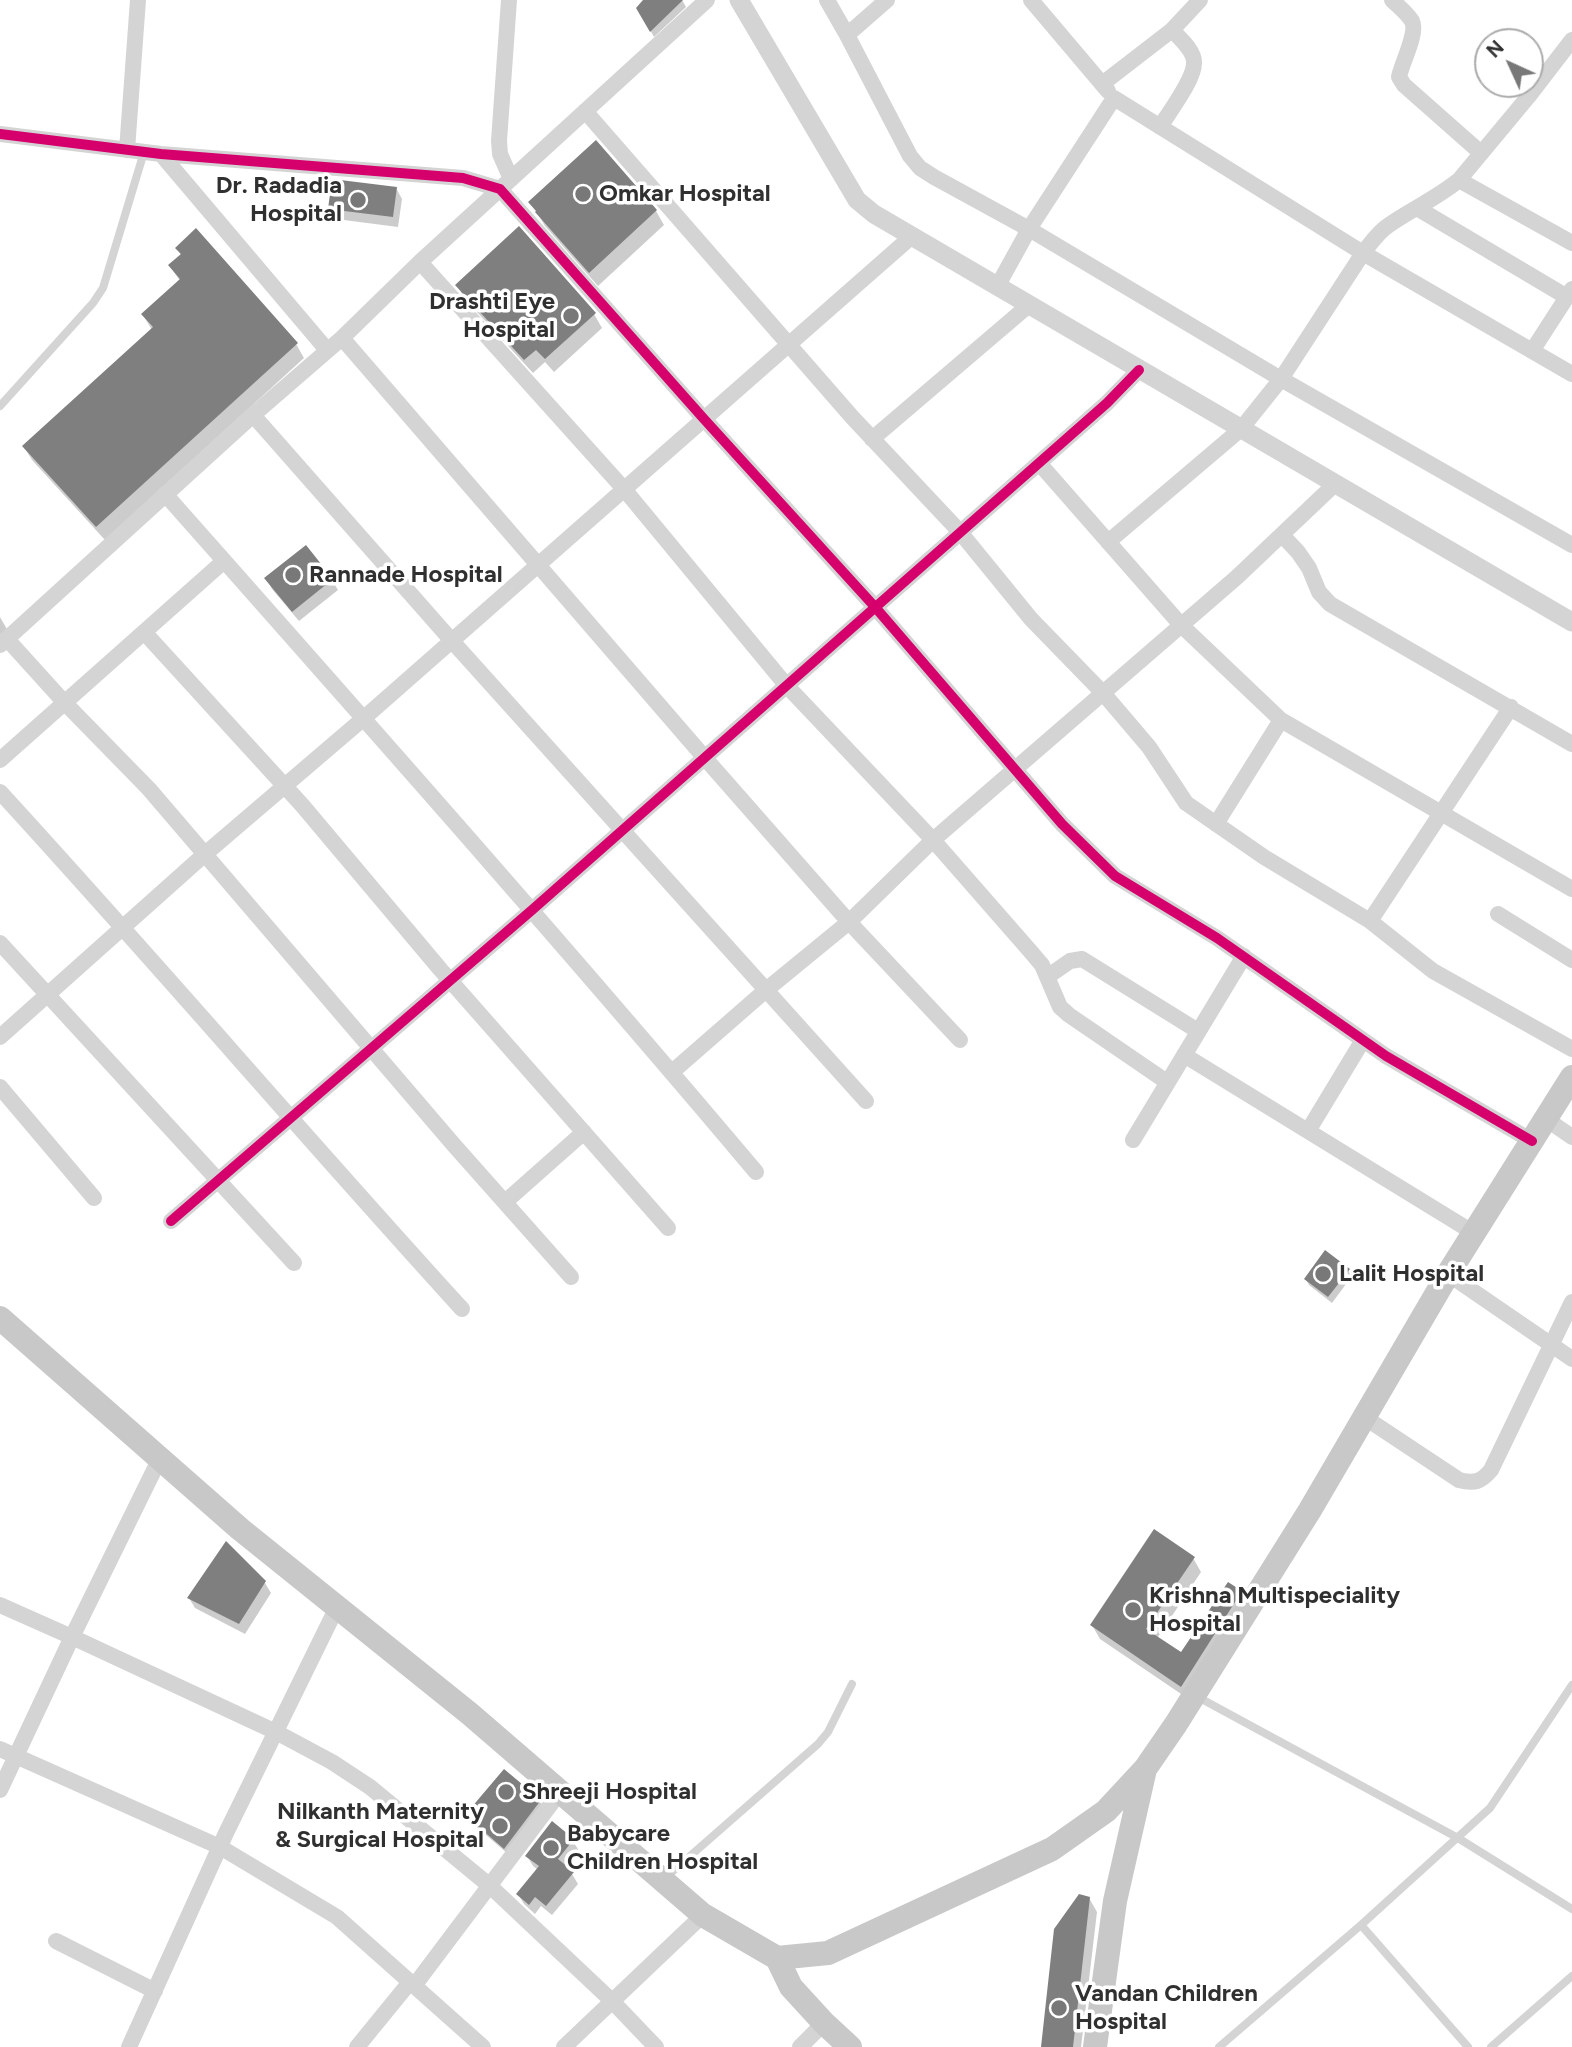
<!DOCTYPE html>
<html>
<head>
<meta charset="utf-8">
<style>
	body { margin:0 }
	#map { position:relative; width:1572px; height:2047px; overflow:hidden; background:#fff; font-family:Figtree,sans-serif }
	canvas { display:block }
	.north { position:absolute; left:1474px; top:28px; width:70px; height:70px; box-sizing:border-box; background:#fff; border:2px solid #acacac; border-radius:50%; rotate:315deg; font-size:19px; font-weight:700; line-height:28px; text-align:center; color:#303030 }
	.north::after { content:''; display:block; margin:auto; width:24px; height:32px; background:#787878; clip-path:polygon(50% 0,100% 100%,50% 72%,0 100%) }
</style>
</head>
<body>
<div id="map">
<canvas width="1572" height="2047"></canvas>
<div class="north">N</div>
</div>
<script>
const c = document.querySelector('canvas').getContext('2d');
c.lineJoin = 'round';
function fill(path, color) { c.fillStyle = color; c.fill(path, 'evenodd'); }
function stroke(path, color, width, dash) { c.strokeStyle = color; c.lineWidth = width; c.lineCap = dash ? 'butt' : 'round'; c.setLineDash(dash || []); c.stroke(path); }
function write(font, color, halo, rows, align = 'center') {
  c.font = font + ' Figtree,sans-serif'; c.lineWidth = 7; c.setLineDash([]); c.textBaseline = 'middle'; c.strokeStyle = halo; c.fillStyle = color; for (const [text, x, y, turn = 0] of rows) {
    c.save(); c.translate(x, y); c.rotate((+turn || 0) * Math.PI / 180); c.textAlign = isNaN(turn) ? turn : align; if (halo) c.strokeText(text, 0, 0); c.fillText(text, 0, 0); c.restore();
  }
}
const shadow = new Path2D(`
	M645 0H682L686 7 654 37 638 8Z
	M596 142 656 211 664 225 598 286 545 226 531 202Z
	M396 188 402 199 398 227 336 219 330 209Z
	M177 248 296 344 304 358 105 540 32 460 24 447 152 330 143 315 180 281 170 266 181 255Z
	M457 285 594 314 602 328 554 372 545 362 533 373 465 299Z
	M267 579 332 580 338 590 299 621 272 589Z
	M0 617 8 631 0 637Z
	M1348 1270 1352 1276 1332 1303 1309 1285 1306 1279Z
	M1193 1558 1201 1572 1158 1637 1182 1654 1240 1592 1248 1606 1190 1700 1100 1639 1092 1625Z
	M265 1583 271 1593 245 1634 195 1608 189 1598Z
	M540 1801 543 1807 508 1854 471 1822 467 1815Z
	M552 1823 573 1841 579 1851 565 1867 572 1874 578 1884 552 1915 541 1906 535 1914 524 1904 518 1894 538 1870 533 1866 527 1856Z
	M1089 1898 1097 1912 1081 2047H1043Z`);
const building = new Path2D(`
	M643 0H683L650 32 636 8Z
	M596 140 657 210 589 273 535 212 536 211 528 202Z
	M332 179 397 187 393 217 328 209Z
	M519 226 596 313 545 359 536 350 524 360 455 285Z
	M196 228 298 343 96 527 22 446 153 327 141 314 180 279 168 265 181 254 175 248Z
	M306 545 333 579 292 612 264 578Z
	M1325 1250 1350 1269 1328 1297 1304 1279Z
	M1154 1529 1195 1557 1146 1629 1181 1652 1228 1582 1242 1591 1181 1687 1090 1625Z
	M226 1541 266 1581 239 1624 187 1598Z
	M504 1769 541 1800 504 1849 465 1815Z
	M552 1821 574 1839 558 1859 574 1872 546 1906 535 1897 529 1905 516 1894 539 1866 525 1856Z
	M1079 1894 1090 1897 1073 2047H1041L1054 1929Z`);
const service = new Path2D(`
	M0 406 93 303 103 288 144 152
	M1196 1696 1458 1838 1572 1909
	M665 1878 818 1744 828 1732 852 1684
	M1361 1925 1468 2047
	M1219 2047 1361 1925 1490 1808 1572 1685
	M1491 2047 1572 1976`);
const minor = new Path2D(`
	M509 0 499 141 500 154 511 179
	M827 0 847 35 910 156 920 168 934 177 1029 229 1281 379 1363 253C1371 243 1378 232 1389 225 1412 209 1437 198 1459 180L1528 97 1572 40
	M1031 0 1108 91
	M1392 0C1398 6 1407 13 1412 21 1418 33 1402 62 1399 77L1404 85 1481 153
	M847 35 887 0
	M1102 84 1172 30 1200 0
	M585 111 852 417 960 532 1031 619 1103 693 1149 747 1186 803 1264 857 1370 921 1433 971 1572 1049
	M1160 127C1169 112 1195 79 1194 62 1194 50 1180 39 1172 30
	M0 134 161 154 463 178 500 189 704 419 875 607 1062 824 1115 876 1217 938 1386 1056 1532 1141
	M127 150 138 0
	M161 154 327 350
	M1459 180 1572 243
	M1417 208 1567 297
	M420 262 624 489 786 685 933 840 1031 952 1042 965 1060 1007 1069 1015 1167 1082
	M997 287 1029 229 1114 98 1363 253 1572 374
	M342 338 704 757 849 922 960 1040
	M1532 351 1572 289
	M253 415 452 641 866 1101
	M872 439 1029 305
	M1039 463 1181 625 1281 720 1572 889
	M165 494C364 719 563 943 756 1172
	M1282 535 1298 552 1309 568 1319 592 1330 604 1572 744
	M1108 542 1241 429 1281 379 1572 545
	M144 632 302 805 440 969 668 1228
	M7 639 64 702 149 789 453 1144 571 1277
	M0 645 253 415 342 338 420 262 707 0
	M0 760 224 561
	M0 792C156 962 306 1138 462 1309
	M1216 824 1281 720
	M1498 914 1572 960
	M1370 921 1511 707
	M0 943 294 1263
	M1047 977 1070 961 1082 959 1198 1031
	M0 1037 205 854 364 718 911 237
	M1184 1055 1474 1233
	M672 1072 766 990 849 922 933 840 1237 577 1335 484
	M0 1087 94 1198
	M1546 1119 1572 1137
	M1308 1131 1363 1040
	M1133 1140 1244 956
	M505 1202 584 1132
	M171 1221 532 910 1107 403 1139 370
	M1448 1274 1572 1359
	M1364 1417 1459 1480C1474 1484 1481 1482 1491 1470L1572 1302
	M0 1605 72 1637 276 1732 332 1762 370 1787 490 1886 612 2001 656 2047
	M0 1749 220 1847 337 1917 483 2047
	M0 1790 72 1637 160 1458
	M56 1941 155 1991
	M414 1986 560 1792
	M129 2047 226 1833 337 1607
	M357 2047 410 1982
	M564 2047 703 1915
	M800 2047 824 2023`);
const tertiary = new Path2D(`
	M739 0 857 200 874 214 1572 622`);
const primary = new Path2D(`
	M0 1318 240 1529 470 1714 703 1915 777 1958 828 1953 1052 1849 1106 1811 1145 1769 1176 1724 1310 1510 1448 1274 1572 1077
	M777 1958 791 1987 824 2023 850 2047
	M1095 2047 1115 1901 1145 1769`);
const cycleway = new Path2D(`
	M0 134 161 154 463 178 500 189 704 419 875 607 1062 824 1115 876 1217 938 1386 1056 1532 1141
	M171 1221 532 910 1107 403 1139 370`);
const markers = [
	[583,194,9,"#787878"],
	[358,200,9,"#787878"],
	[571,316,9,"#787878"],
	[293,575,9,"#787878"],
	[1323,1274,9,"#787878"],
	[1133,1610,9,"#787878"],
	[506,1792,9,"#787878"],
	[500,1826,9,"#787878"],
	[551,1848,9,"#787878"],
	[1059,2008,9,"#787878"]
];
const poiNames = [
	["Dr. Radadia",342,186,"right"],
	["Hospital",342,214,"right"],
	["Omkar Hospital",599,194],
	["Drashti Eye",555,302,"right"],
	["Hospital",555,330,"right"],
	["Rannade Hospital",309,575],
	["Lalit Hospital",1339,1274],
	["Krishna Multispeciality",1149,1596],
	["Hospital",1149,1624],
	["Shreeji Hospital",522,1792],
	["Nilkanth Maternity",484,1812,"right"],
	["& Surgical Hospital",484,1840,"right"],
	["Babycare",567,1834],
	["Children Hospital",567,1862],
	["Vandan Children",1075,1994],
	["Hospital",1075,2022]
];
fill(shadow, '#0003');
fill(building, '#7f7f7f');
stroke(service, '#d4d4d4', 8);
stroke(minor, '#d4d4d4', 16);
stroke(tertiary, '#d4d4d4', 19);
stroke(primary, '#c8c8c8', 24);
stroke(cycleway, '#d6006c', 10);
for (const [x, y, r, color] of markers) { const dot = new Path2D(); dot.arc(x, y, r, 0, 2 * Math.PI); c.fillStyle = color; c.fill(dot); stroke(dot, '#fff', 2.5); }
write('bold 24px', '#303030', '#fff', poiNames, 'left');
</script>
</body>
</html>
